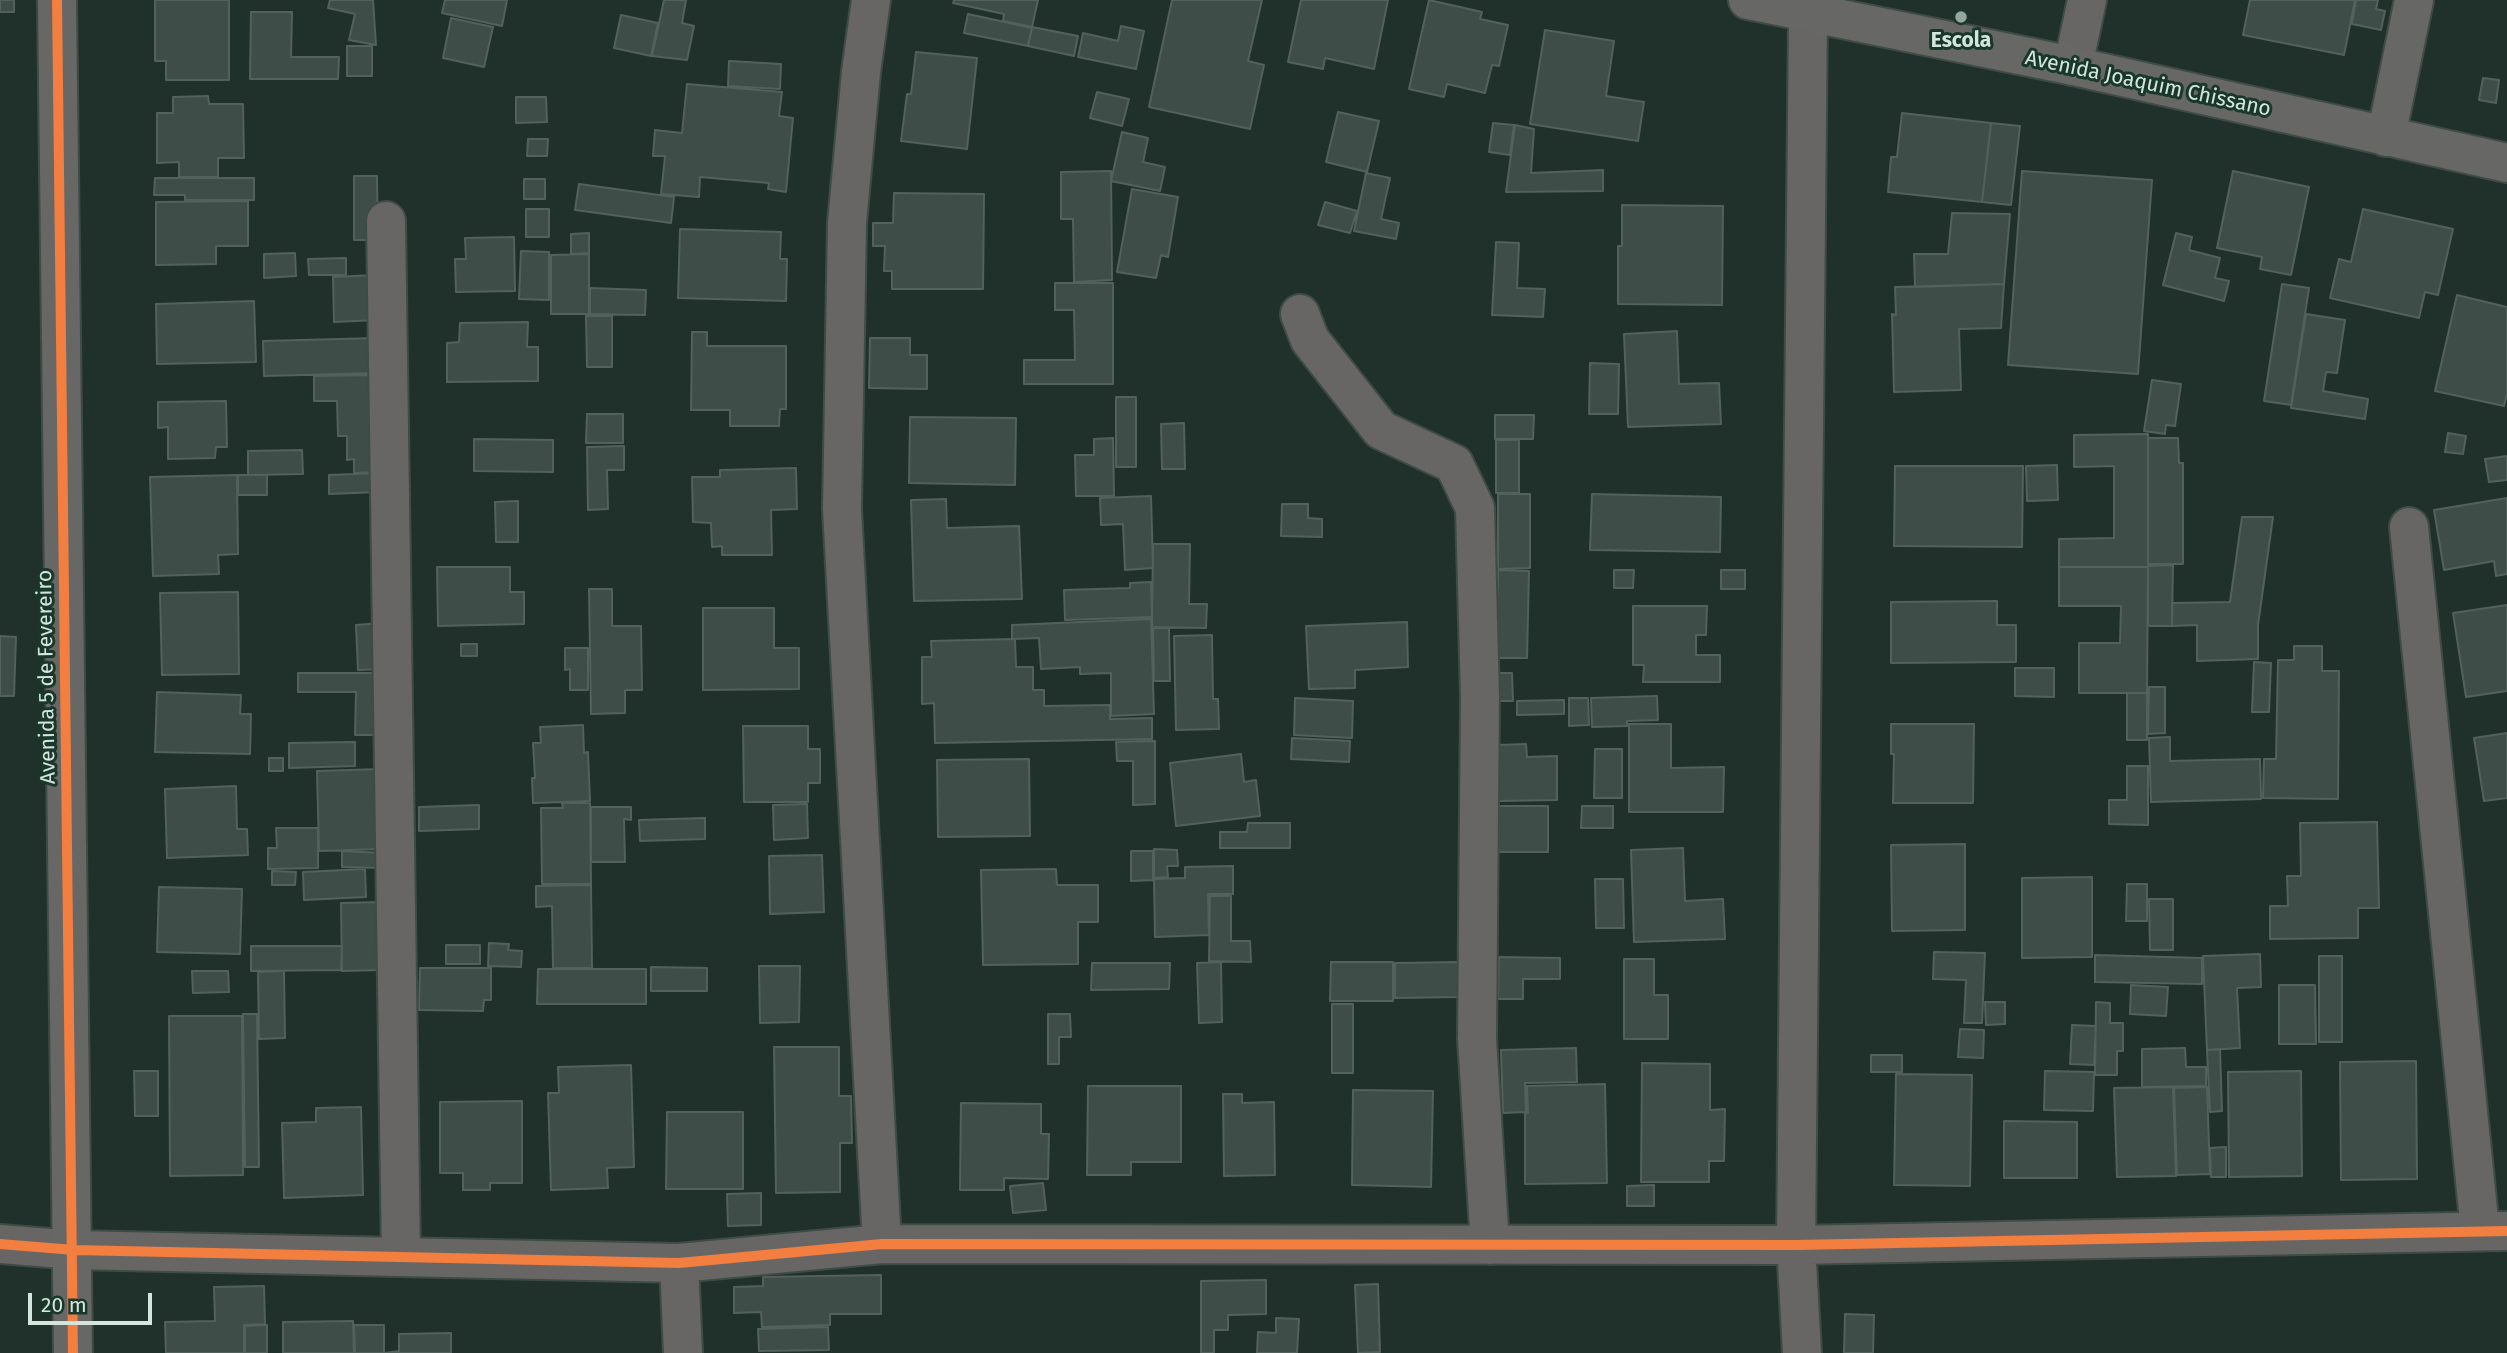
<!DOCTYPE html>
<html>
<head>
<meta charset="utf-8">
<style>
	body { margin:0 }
	#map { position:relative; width:2507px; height:1353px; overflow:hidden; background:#20302a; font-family:"Fira Sans",sans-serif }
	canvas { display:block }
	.scale { position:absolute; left:28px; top:1293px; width:124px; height:32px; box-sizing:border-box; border:4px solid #d4e5dd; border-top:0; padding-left:9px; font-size:21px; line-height:24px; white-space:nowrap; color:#d4e5dd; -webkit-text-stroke:5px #19372b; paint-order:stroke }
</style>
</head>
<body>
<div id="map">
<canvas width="2507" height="1353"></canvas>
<div class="scale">20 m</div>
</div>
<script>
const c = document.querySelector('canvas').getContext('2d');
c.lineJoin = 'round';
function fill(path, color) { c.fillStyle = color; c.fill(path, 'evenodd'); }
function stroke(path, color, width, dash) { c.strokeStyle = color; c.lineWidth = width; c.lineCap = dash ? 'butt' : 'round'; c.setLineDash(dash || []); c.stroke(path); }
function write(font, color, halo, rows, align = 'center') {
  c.font = font + ' "Fira Sans",sans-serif'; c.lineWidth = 6; c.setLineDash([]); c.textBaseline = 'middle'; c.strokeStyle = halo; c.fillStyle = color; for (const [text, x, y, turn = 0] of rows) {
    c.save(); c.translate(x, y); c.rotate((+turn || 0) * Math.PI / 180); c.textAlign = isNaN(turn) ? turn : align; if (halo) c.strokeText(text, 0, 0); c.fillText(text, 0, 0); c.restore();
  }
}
const building = new Path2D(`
	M0 0H14V12H0Z
	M155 0H229V80H166V61H155Z
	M330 0H373L376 45 349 40 355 14 328 8Z
	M445 0H507L502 26 442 13Z
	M664 0H686L682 23 694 26 687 60 652 56Z
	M954 0H1038L1032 27 1003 21 1004 14 953 3Z
	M1172 0H1262L1248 61 1264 65 1250 129 1149 107Z
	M1301 0H1388L1374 69 1325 58 1323 69 1288 62Z
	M1429 0 1482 12 1480 19 1508 25 1499 66 1492 65 1485 93 1447 84 1444 97 1409 89Z
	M2250 0H2355L2344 55 2243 35Z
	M2356 0H2378L2376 9 2385 11 2381 30 2352 24Z
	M251 12H292L291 57H339L338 79H250Z
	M968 14 1032 28 1028 46 964 33Z
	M621 15 658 23 651 56 614 48Z
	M451 18 493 27 484 67 443 58Z
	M1121 26 1144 31 1136 69 1078 57 1083 33 1118 41Z
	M1032 27 1078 36 1074 56 1028 46Z
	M1545 30 1614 41 1606 96 1644 102 1638 141 1530 124Z
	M347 46H372V76H347Z
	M916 52 977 58 967 149 901 141 907 94H911Z
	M729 61 781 64 780 89 728 86Z
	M2483 78 2499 80 2496 103 2479 100Z
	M687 84 782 92 779 116 793 118 786 192 768 189 769 183 700 177 699 197 661 194 665 156H653L655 130 682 133Z
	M1097 92 1129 99 1122 126 1090 118Z
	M208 96 209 104H243L244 158H218V177H179V162L157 163V113H173V97Z
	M516 97H546L547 122 516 123Z
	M1338 112 1379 121 1367 172 1326 162Z
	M1902 113 1991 123 1982 202 1888 192 1891 157H1897Z
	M1493 123 1514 125 1510 155 1489 152Z
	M1991 123 2020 126 2011 205 1982 202Z
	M1515 125 1534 129 1531 173 1603 170V191L1506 192Z
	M1122 132 1148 138 1143 162 1165 167 1160 191 1111 181Z
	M528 139H548L547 156H527Z
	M1111 171 1112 280 1074 282 1073 219H1061V172Z
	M2022 171 2152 180 2138 374 2008 365Z
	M2233 171 2309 187 2291 275 2260 269 2262 257 2217 248Z
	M1366 173 1390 178 1381 219 1399 223 1396 239 1354 231Z
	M354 176H377L378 240H354Z
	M155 178H254V200H185V195H154Z
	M524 179H545V199H524Z
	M579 184 674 197 671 223 575 210Z
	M1132 189 1178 197 1168 257 1161 255 1156 278 1117 272Z
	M894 193 984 194 983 289H892V271H884L885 246H873V223H893Z
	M248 201V246H216V264L156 265V202Z
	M1325 202 1357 211 1350 233 1318 225Z
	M1622 205 1723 206 1722 305 1618 304V246H1622Z
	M526 209H549V237H526Z
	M2363 209 2453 229 2438 295 2425 292 2419 318 2330 298 2339 259 2351 262Z
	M1952 213 2010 214 2004 284 1915 287 1914 254H1948Z
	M680 229 781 232 780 259H787L786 301 678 298Z
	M589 233V253L571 254V234Z
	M2176 233 2192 237 2189 250 2220 258 2215 278 2229 281 2224 301 2163 285Z
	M514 237 515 291 456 292 455 259H466L465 238Z
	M1496 242 1519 243 1517 288 1545 289 1543 317 1492 315Z
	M521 251 549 252V300L519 299Z
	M295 253 296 276 264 278V254Z
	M589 254V314H551V255Z
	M346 258V275H309L308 259Z
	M375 275 377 320 334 322 333 277Z
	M1055 283H1113V384H1024V360H1075L1074 310H1055Z
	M2004 284 2001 328 1959 329 1961 390 1894 392 1892 314 1896 315 1895 287Z
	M2282 284 2309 288 2291 405 2264 401Z
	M590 288 646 290 645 315 590 314Z
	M2457 295 2507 307V393L2504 406 2435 391Z
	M254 301 256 362 157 364 156 304Z
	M2306 314 2345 320 2337 373 2326 372 2323 391 2368 399 2365 419 2291 408Z
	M586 316H612V367H587Z
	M528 322 527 347H538V381L447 382V343L459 342 460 323Z
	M1677 331 1679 384 1719 383 1721 424 1628 427 1624 334Z
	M692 332H707V346H786V409H780L779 426H730V410H691Z
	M377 338 378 373 264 376 263 341Z
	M870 338H910V355H927V389L869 388Z
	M1590 363 1619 364 1618 414H1589Z
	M376 375 378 472 354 473V459L347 460V436H338L337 401H314V376Z
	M2152 380 2181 384 2175 426 2166 425 2165 434 2144 431Z
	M1116 397H1136V467H1116Z
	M226 401 227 447H216L215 458 168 459V427L158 428V402Z
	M587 414H623V443H586Z
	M1495 415H1534L1533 439H1495Z
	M910 417 1016 418 1015 485 909 483Z
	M1184 423 1185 469H1162L1161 424Z
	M2448 433 2466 436 2463 454 2445 452Z
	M2148 434V567H2059V539L2114 538V466L2074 467V435Z
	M1113 438 1114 496H1076L1075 455H1094V439Z
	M2148 438H2178L2179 463H2183V564H2148Z
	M474 439 553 440V472L474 471Z
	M1496 440H1519V493H1496Z
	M624 446V470H607L608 509 588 510 587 447Z
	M302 450 303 474 248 475V451Z
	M2507 456V480L2489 482 2485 459Z
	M2057 465 2058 500 2027 501 2026 466Z
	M1895 466H2023L2022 547 1894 546Z
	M796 468 797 509 771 510 772 555H722V546L712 547 711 523 693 522 692 477H720V470Z
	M379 473V492L329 494V475Z
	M237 475 238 554 218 555 219 574 153 576 150 477Z
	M238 475H267V495H238Z
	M1498 494H1530V568L1498 569Z
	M1592 494 1721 497 1720 552 1590 550Z
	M1151 496 1153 568 1125 570 1123 524 1101 525 1100 498Z
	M2507 498V574L2496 576 2494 561 2444 570 2434 510Z
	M946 499 947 528 1019 526 1022 599 914 601 911 500Z
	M518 501V542H496L495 502Z
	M1282 504H1308V518L1322 519V537L1281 536Z
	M2242 517H2273L2258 625V659L2197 661V625L2172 626V603L2230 602Z
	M1153 544H1190L1189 604H1207L1206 628 1152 627Z
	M2173 565 2172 626H2148V566Z
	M437 567H510V592H524V624L438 626Z
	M2059 567H2148L2147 693H2079V643H2120L2121 606H2059Z
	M1498 570 1529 571 1527 658H1496Z
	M1614 570H1634L1633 588H1614Z
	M1721 570H1745V589H1721Z
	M1151 582 1152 617 1065 620 1064 590 1130 588V583Z
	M589 589H612V626H641L642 690H625V713L591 714Z
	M238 592 239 674 162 675 160 593Z
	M1997 601V625H2016V662L1891 663V602Z
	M2507 605V691L2466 697 2453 613Z
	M1633 606H1707L1706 635H1696V655H1720V682H1643L1644 665H1633Z
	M703 608H774V648H799V689L703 690Z
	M1151 619 1154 714 1111 716V673L1080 674V667L1041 669 1039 638 1012 639V625Z
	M1407 622 1408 667 1355 670V688L1309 689 1306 626Z
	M381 623 382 669 358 670 356 625Z
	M1153 628H1169L1170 681H1154Z
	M1212 635 1213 699H1218L1219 729 1176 730 1174 636Z
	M0 636 16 637 14 696H0Z
	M1015 639 1016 667H1033V690H1044V706L1110 705V719L1152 718V739L935 743 934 703 922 704V657H932L931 641Z
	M461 644H477V656H461Z
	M2294 646H2322V671H2339L2338 799 2263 798 2264 759H2276L2278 660H2294Z
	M565 648H588V690H570V669L565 670Z
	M2254 662 2271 663 2269 712H2252Z
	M2015 668H2054V697L2015 696Z
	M298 673H381V735H355L356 692H298Z
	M1497 673H1512L1513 701H1498Z
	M2149 687H2165V733L2148 734Z
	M157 692 241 695 240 714H251L250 754 155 752Z
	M2127 693H2147V740H2127Z
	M1657 696 1658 720 1627 721V726L1592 727 1591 698Z
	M1295 698 1353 701 1352 738 1294 735Z
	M1569 698H1588L1589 725 1569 726Z
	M1564 700V714L1517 715V701Z
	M1629 724H1671V768L1724 767 1723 812H1629Z
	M1891 724H1974L1973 803H1893L1894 754H1891Z
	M583 725 584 753 588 752 590 801 533 803 532 778H535L533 743H541L540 727Z
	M743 726H808V749H820V783H808V802H744Z
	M2507 733V798L2484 801 2474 738Z
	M2170 737V761L2260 759 2261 799 2151 802 2149 738Z
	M1292 738 1350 741 1349 762 1291 759Z
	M1155 741V804L1133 805V761H1117L1116 742Z
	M355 742V766L289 768V743Z
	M1526 744 1527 757 1557 756V800L1499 801 1498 745Z
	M1595 749H1622V798H1594Z
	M1241 754 1244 782 1256 780 1260 816 1176 826 1170 763Z
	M269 758H283V771H269Z
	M1029 759 1030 836 938 837 937 760Z
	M2127 766H2148V825L2109 824V800H2127Z
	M381 769 383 849 319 851 317 771Z
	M236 786 237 829H247L248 855 167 858 165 789Z
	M562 803H590L591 884H542L541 808H563Z
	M807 804 808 838 774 840 773 805Z
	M479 805V829L419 831V807Z
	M1498 806H1548V852H1499Z
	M1582 806H1613V828H1581Z
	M591 807H631V820L624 819 625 862H591Z
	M705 818V839L640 841 639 820Z
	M2377 822 2379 908H2358V938L2270 939V906H2288L2287 876H2301L2300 823Z
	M1248 823H1290V848H1220V832H1247Z
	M276 828H318V868L268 869V848H277Z
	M1965 844V930L1892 931 1891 845Z
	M1683 848 1685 901 1723 899 1725 939 1634 942 1631 850Z
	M1154 849 1177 850 1178 866H1167L1168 877 1154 878Z
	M342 851 383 853 382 868 342 867Z
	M1131 851H1153V880L1131 881Z
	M822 855 824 912 770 914 769 856Z
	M1233 866V894H1208L1209 935 1155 937 1154 879 1185 878V867Z
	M365 869 366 897 304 900 303 872Z
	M1056 869 1057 885H1098V922H1078V964L983 965 981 870Z
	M272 871 296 872 295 885H272Z
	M2092 877V957L2022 958V878Z
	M1595 879H1623L1624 928H1596Z
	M2127 884H2147V921H2126Z
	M591 885 592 968H553L552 906 536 907V886Z
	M159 887 242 889 240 954 157 952Z
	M1210 896H1231V941H1250L1251 962 1209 961Z
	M2149 899H2173V950H2150Z
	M381 902 383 970 342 971 341 903Z
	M489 943 509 944 508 950 522 951 521 967 488 966Z
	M446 945H480V964H446Z
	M251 946H342L341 970 251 971Z
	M1934 952 1985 953 1982 1023H1964L1966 980 1933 979Z
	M2260 954 2261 987 2237 988 2240 1048 2207 1050 2203 956Z
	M2095 955 2202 958V984L2095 982Z
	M2319 956H2342V1042H2319Z
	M1499 957 1560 958V979H1523V999H1498Z
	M1624 959H1654V995H1668V1039H1624Z
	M1221 962 1222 1022 1199 1023 1197 963Z
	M1331 962H1393V1001H1330Z
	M1460 962V997L1395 998V963Z
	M1092 963H1170L1169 989 1091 990Z
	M759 966H800L799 1022 760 1023Z
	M651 967 707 968V991H651Z
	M420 968H491V1000H484L483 1011 419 1010Z
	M538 969H646V1004H537Z
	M192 971H228L229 992 193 993Z
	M284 971 285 1038 259 1039 258 972Z
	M2131 985 2168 987 2166 1016 2130 1014Z
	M2279 985H2315L2316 1044H2279Z
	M1985 1002H2005V1024L1986 1025Z
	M2096 1002 2110 1003V1023H2123V1051H2117V1075H2095Z
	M1332 1004H1353V1073H1332Z
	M243 1014H257L259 1167H245Z
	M1048 1014H1070L1071 1037H1059V1064H1048Z
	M169 1016H242L243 1175 170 1176Z
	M2072 1025 2096 1026 2094 1065 2070 1064Z
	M1960 1029 1984 1030 1983 1058 1958 1057Z
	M774 1047H839V1096H851L852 1143H840V1192L776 1193Z
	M1576 1048 1577 1082 1525 1083 1526 1112 1503 1113 1501 1050Z
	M2185 1048 2186 1067H2206V1086L2142 1087V1049Z
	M2220 1049 2222 1111 2210 1112 2207 1050Z
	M1871 1055H1902V1072H1871Z
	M2416 1061 2417 1179 2341 1180 2340 1062Z
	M1642 1063 1710 1064V1110L1725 1109 1724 1161H1709V1182H1641Z
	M631 1065 634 1167 607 1168 608 1188 551 1190 548 1093H559L558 1067Z
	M134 1071H158V1116H135Z
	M2045 1071 2094 1072 2093 1111 2044 1110Z
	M2301 1071 2302 1176 2229 1177 2228 1072Z
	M1896 1074 1972 1075 1970 1186 1894 1185Z
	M1605 1084 1607 1183 1525 1184V1112L1528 1113 1527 1086Z
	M1088 1086H1181V1162H1131V1175H1087Z
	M2173 1087 2176 1176 2117 1177 2114 1088Z
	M2207 1087 2210 1174 2177 1175 2174 1088Z
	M1353 1090 1433 1091 1431 1187 1352 1185Z
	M1223 1094H1242V1103L1274 1102 1275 1175 1224 1176Z
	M522 1101V1183H490V1190H463V1173H440V1102Z
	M961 1103 1041 1104V1134H1049L1048 1179 1004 1178V1190H960Z
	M361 1107 363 1195 284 1198 282 1123 316 1122V1108Z
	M667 1112H743V1189H666Z
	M2004 1121 2077 1122V1178H2004Z
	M2226 1147V1177H2211L2210 1148Z
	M1043 1183 1046 1210 1013 1213 1010 1186Z
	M1654 1185V1206H1627V1186Z
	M761 1193V1225L728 1226 727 1194Z
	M881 1275V1314H830V1325L762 1327 761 1312 734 1313V1287L763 1286V1277Z
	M1266 1280V1314L1228 1315V1330H1214V1353H1201V1281Z
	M1378 1284 1380 1352 1358 1353 1355 1285Z
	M264 1286 265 1324 244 1325V1353H166L165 1322 215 1321 214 1287Z
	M1845 1314 1874 1315 1873 1353H1844Z
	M1276 1318 1299 1319 1297 1353H1257L1258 1332 1276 1333Z
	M353 1321 354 1353H283V1322Z
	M267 1325V1353H245V1326Z
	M354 1325H384V1353H355Z
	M828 1327 829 1350 759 1351 758 1329Z
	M451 1333V1353H385L399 1351V1334Z`);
const street = new Path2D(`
	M871 0 861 72 847 223 842 509 882 1244
	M2073 66 2087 0
	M386 221 401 1257
	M1300 314 1310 340 1381 430 1454 464 1475 508 1480 697 1477 1039 1490 1245
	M2409 527 2480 1230
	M0 1244 74 1250 679 1263 882 1244 1796 1245 2507 1231
	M679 1263 683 1353
	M1802 1353 1796 1245 1808 13`);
const secondary = new Path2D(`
	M57 0 73 1353
	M1748 0 2073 66 2507 163
	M2386 137 2414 0`);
const cycleway = new Path2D(`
	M57 0 73 1353
	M0 1244 74 1250 679 1263 882 1244 1796 1245 2507 1231`);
const markers = [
	[1961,17,7,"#95a69e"]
];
const poiNames = [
	["Escola",1961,41]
];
const streetNames = [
	["Avenida Joaquim Chissano",2148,84,12],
	["Avenida 5 de Fevereiro",47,677,-91]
];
fill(building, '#3e4d47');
stroke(building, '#53615c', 2);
stroke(street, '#3e4b46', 42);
stroke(secondary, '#3e4b46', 42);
stroke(street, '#676664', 38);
stroke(secondary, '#676766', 38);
stroke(cycleway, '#f27e40', 10);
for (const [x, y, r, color] of markers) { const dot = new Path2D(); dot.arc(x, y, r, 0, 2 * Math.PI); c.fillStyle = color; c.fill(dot); stroke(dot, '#19372b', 2.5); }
write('bold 21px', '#d4e5dd', '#19372b', poiNames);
write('21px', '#d4e5dd', '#19372b', streetNames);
</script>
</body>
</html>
